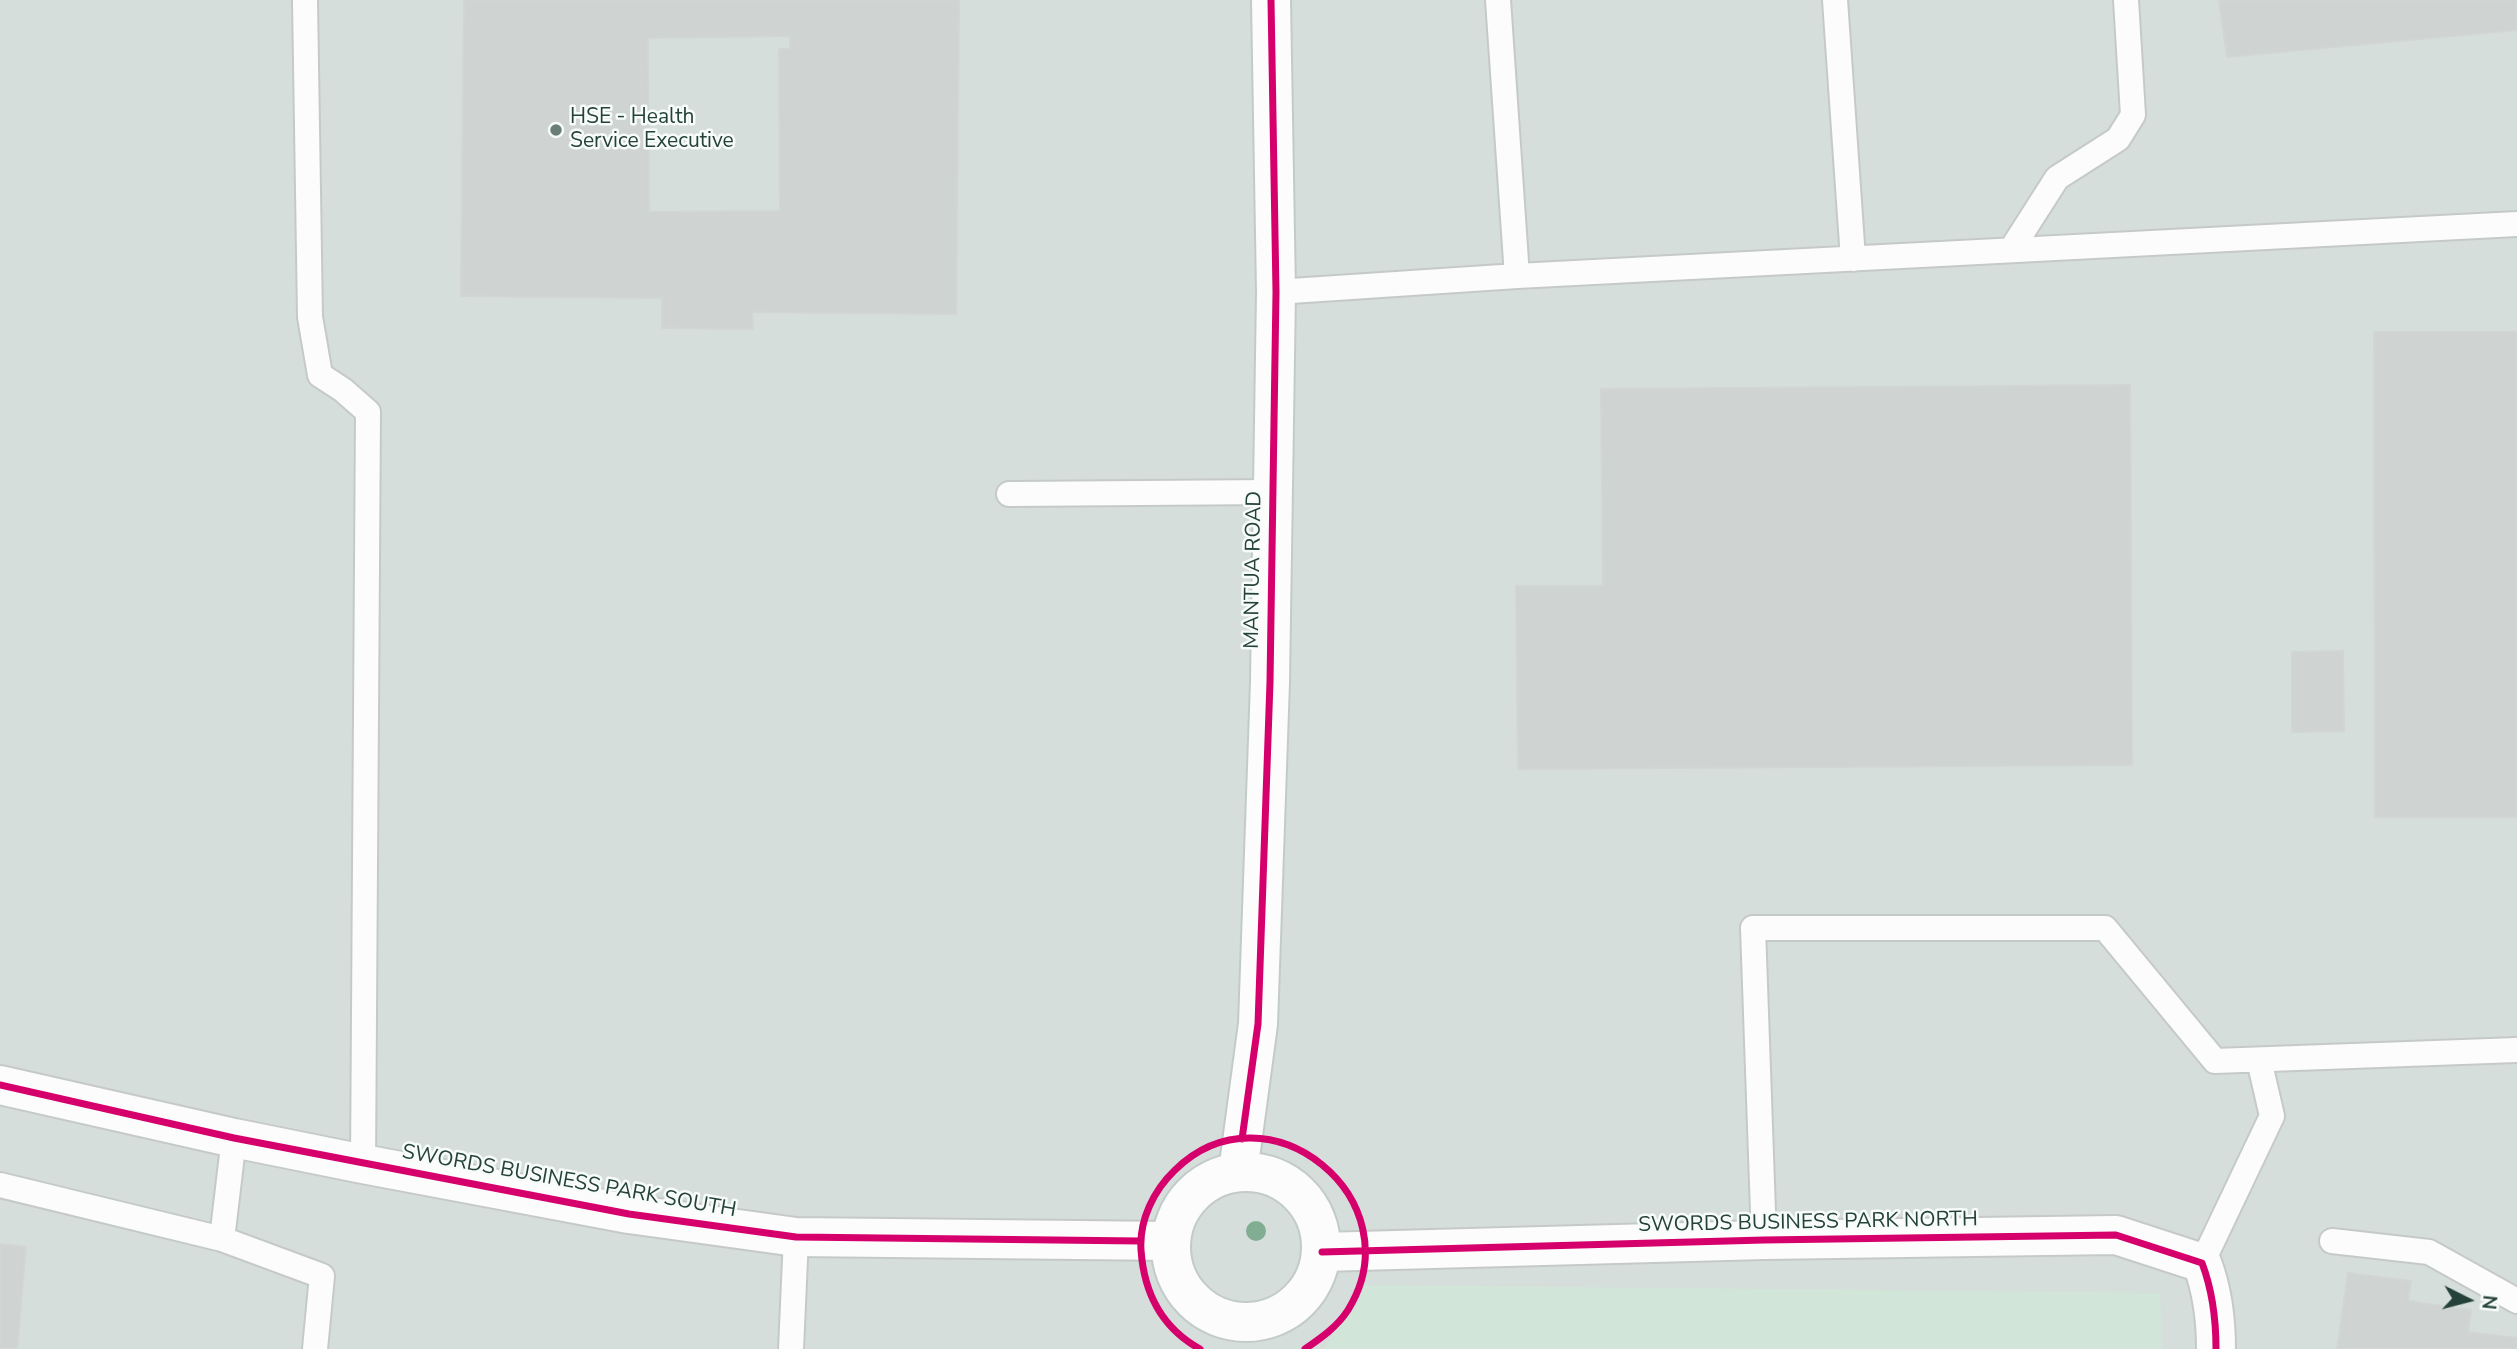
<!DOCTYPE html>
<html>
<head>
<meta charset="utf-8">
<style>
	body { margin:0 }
	#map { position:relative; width:2517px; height:1349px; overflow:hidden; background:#e8edeb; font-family:"Nunito Sans",sans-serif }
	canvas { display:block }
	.north { position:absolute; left:2433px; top:1265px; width:70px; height:70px; -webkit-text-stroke:5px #f7fbf9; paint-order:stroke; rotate:96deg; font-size:19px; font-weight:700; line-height:28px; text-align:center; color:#24423a }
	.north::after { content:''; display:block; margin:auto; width:24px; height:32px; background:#24423a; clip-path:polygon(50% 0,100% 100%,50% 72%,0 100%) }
</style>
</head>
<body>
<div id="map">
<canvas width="2517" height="1349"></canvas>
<div class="north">N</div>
</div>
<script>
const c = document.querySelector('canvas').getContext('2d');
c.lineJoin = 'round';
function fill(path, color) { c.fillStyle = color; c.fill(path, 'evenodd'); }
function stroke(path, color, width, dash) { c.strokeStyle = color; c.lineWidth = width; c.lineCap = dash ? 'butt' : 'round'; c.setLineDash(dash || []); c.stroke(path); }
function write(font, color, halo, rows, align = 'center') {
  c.font = font + ' "Nunito Sans",sans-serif'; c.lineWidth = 5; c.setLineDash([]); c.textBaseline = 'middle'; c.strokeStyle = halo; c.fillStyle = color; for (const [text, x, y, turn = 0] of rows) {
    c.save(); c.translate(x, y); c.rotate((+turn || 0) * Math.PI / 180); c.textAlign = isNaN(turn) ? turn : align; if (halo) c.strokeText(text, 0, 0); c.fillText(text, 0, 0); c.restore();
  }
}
const built = new Path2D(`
	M0 0H2517V1349H0Z`);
const green = new Path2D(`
	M1363 1285 2160 1293 2162 1349H1324Z`);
const building = new Path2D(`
	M464 0H959L956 314 752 312 753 329 662 328V298L461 296ZM790 36V49H779L780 211 649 212 648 38Z
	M2219 0H2517V30L2227 57Z
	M2374 332H2517V817H2375Z
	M2130 385 2132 765 1518 769 1516 586H1603L1601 389Z
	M2343 651 2344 731 2292 732V652Z
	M0 1244 26 1247 17 1349H0Z
	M2348 1273 2411 1281 2408 1301 2471 1310 2468 1332 2517 1338V1349H2337Z`);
const lane = new Path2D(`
	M305 0 310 317 320 375 343 390 368 412 363 1164
	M1498 0 1517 276
	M1835 0 1853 259
	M2011 250 2057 178 2118 139 2133 115 2126 0
	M1276 292 1517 276 2517 224
	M1009 494 1273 492
	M0 1185 222 1239 322 1276 315 1349
	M222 1239 234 1138
	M1764 1240 1753 928H2105L2215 1061 2517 1050
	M2332 1241 2429 1252 2517 1301
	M2202 1263 2272 1116 2259 1060
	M791 1349 796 1237`);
const street = new Path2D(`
	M0 1085 234 1138 363 1164 629 1214 796 1237 1171 1241
	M1322 1252 1764 1240 2116 1235 2202 1263C2213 1292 2216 1319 2216 1349`);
const secondary = new Path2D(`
	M1171 1247a75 75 0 1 1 150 0a75 75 0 1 1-150 0Z
	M1238 1172 1258 1024 1270 682 1276 292 1271 0`);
const cycleway = new Path2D(`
	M0 1085 234 1138 629 1214 796 1237 1140 1241
	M1242 1139 1258 1024 1270 682 1276 292 1271 0
	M1322 1252 1764 1240 2116 1235 2202 1263C2213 1292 2216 1319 2216 1349
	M1200 1349C1162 1328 1144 1293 1141 1250 1139 1220 1154 1190 1175 1170 1268 1079 1416 1200 1348 1310 1337 1327 1321 1338 1305 1349`);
const trees = [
	[1256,1231]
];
const markers = [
	[556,130,7,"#697e78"]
];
const poiNames = [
	["HSE - Health",570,118],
	["Service Executive",570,142]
];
const streetNames = [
	["MANTUA ROAD",1254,570,-89],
	["SWORDS BUSINESS PARK SOUTH",569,1182,10],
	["SWORDS BUSINESS PARK NORTH",1808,1223,-1]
];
fill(built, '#d6dedb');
fill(green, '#d1e6d8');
fill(building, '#cfd4d2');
stroke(building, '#d1d6d4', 2);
stroke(lane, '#c5cac8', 28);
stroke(street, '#c5cac8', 42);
stroke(secondary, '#c3cbc8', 42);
stroke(lane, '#fcfcfc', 24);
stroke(street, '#fcfcfc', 38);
stroke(secondary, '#fcfcfc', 38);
stroke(cycleway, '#d6006c', 7);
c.fillStyle = '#81ae93';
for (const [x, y] of trees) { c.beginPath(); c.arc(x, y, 10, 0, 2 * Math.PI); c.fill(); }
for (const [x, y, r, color] of markers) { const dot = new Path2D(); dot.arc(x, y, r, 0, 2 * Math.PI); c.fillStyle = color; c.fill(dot); stroke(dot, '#f7fbf9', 2.5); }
write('21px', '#24423a', '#f7fbf9', poiNames, 'left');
write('21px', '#24423a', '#f7fbf9', streetNames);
</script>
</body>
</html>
